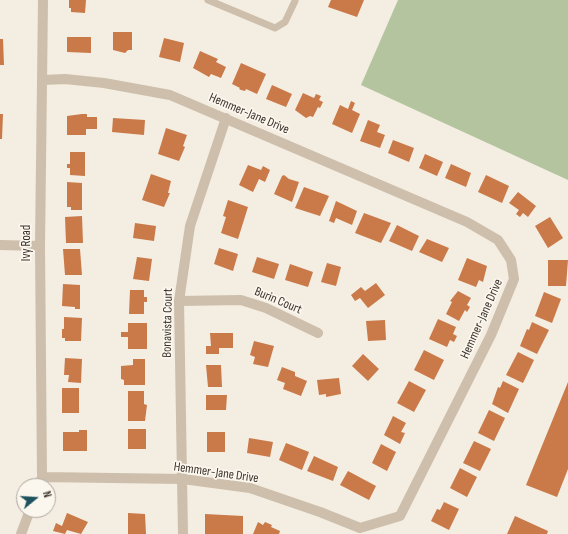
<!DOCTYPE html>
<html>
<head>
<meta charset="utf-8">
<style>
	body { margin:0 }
	#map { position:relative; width:568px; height:534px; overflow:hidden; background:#f4ede1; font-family:"Sofia Sans Condensed",sans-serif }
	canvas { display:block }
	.north { position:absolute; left:16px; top:478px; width:40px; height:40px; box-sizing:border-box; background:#fbf7ee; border:1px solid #aea8a0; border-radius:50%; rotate:72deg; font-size:11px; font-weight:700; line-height:16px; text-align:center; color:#3b322b }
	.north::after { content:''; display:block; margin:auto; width:14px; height:18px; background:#1e525f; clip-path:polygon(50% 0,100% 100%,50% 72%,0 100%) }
</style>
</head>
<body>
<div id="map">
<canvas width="568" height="534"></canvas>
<div class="north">N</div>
</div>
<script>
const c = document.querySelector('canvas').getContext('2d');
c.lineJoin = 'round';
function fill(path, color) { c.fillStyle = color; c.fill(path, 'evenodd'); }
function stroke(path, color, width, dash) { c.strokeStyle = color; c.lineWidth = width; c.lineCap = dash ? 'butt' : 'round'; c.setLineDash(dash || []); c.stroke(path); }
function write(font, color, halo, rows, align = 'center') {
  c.font = font + ' "Sofia Sans Condensed",sans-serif'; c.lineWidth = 3.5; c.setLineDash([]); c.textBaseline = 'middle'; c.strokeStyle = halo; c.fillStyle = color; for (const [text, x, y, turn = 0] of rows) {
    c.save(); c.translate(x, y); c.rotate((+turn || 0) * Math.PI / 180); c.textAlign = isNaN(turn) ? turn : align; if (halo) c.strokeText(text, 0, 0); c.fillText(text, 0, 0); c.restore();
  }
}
const green = new Path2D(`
	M398 0H568V180L361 85Z`);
const building = new Path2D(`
	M69 0H86L85 13 71 12V8H69Z
	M331 0H364L357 17 328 7Z
	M113 32H132V50H128L125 53 113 50Z
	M67 37H91V53L67 52Z
	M164 38 184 43 180 62 159 57Z
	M0 39H3L4 65H0Z
	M200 51 218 59 216 62 226 67 221 78 211 74 209 77 193 68Z
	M241 63 266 74 257 94 246 89 245 91 241 90 239 89 240 88 232 84Z
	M272 85 292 94 286 107 266 99Z
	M303 93 314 98 316 94 321 96 319 100 323 102 320 108 318 107 313 117 310 116 306 118 295 110Z
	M351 101 355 103 352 110 360 114 352 133 332 124 340 105 348 109Z
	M0 114H3L2 139H0Z
	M82 114H87V117H97V129H86V135H67V116Z
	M113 118 145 120 144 135 112 132Z
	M368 120 380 125 377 132 385 135 380 148 360 141Z
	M166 128 187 135 183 146 185 147 179 161 158 154Z
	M393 140 414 148 409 162 388 153Z
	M70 152H85V176L70 175V168H67V164H70Z
	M425 154 443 162 437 176 419 168Z
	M451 164 471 173 466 187 445 178Z
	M248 165 261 170 263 166 270 170 265 182 259 179 253 192 239 185Z
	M151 174 171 181 168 193H170L164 207 142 200Z
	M284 175 289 179 299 182 292 202 274 194 282 176Z
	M486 175 509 186 502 203 478 192Z
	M67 182 82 183V210H71V207H67Z
	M304 187 329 196 320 216 295 208Z
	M518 192 536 206 528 217 523 213 520 217 516 214 519 210 509 203Z
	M228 200 248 207 238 239 221 233 226 217 223 216Z
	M336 201 357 211 352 225 336 218 334 223 329 221Z
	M364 213 391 223 381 243 355 233Z
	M82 216 83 243H66L65 217Z
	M550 217 563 238 548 248 535 226Z
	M135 223 156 226 154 241 133 238Z
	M397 225 419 236 412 251 389 241Z
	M427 239 449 248 442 262 419 252Z
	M219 248 238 254 233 271 214 264Z
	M63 249H80L82 275H65Z
	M137 257 152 259 149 281 133 279Z
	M257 257 279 264 274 279 252 272Z
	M467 258 487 266 483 282 479 280 476 287 458 280Z
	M548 260H568L566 286H548Z
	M327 263 341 267 336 286 321 282Z
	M290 264 313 272 308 287 285 280Z
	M376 283 385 295 368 308 360 298 355 301 351 295 361 287 365 291Z
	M63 284 80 285V309H75V307L62 306Z
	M130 290H144V297H147V302H144V314H129Z
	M458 291 471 298 467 305 470 307 467 312 465 310 459 321 446 314 452 302 450 301Z
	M544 292 561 299 552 323 535 316Z
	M64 317 82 318 81 341H65V338H62V329H64Z
	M438 319 456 327 453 334 457 336 454 342 450 340 447 347 429 339Z
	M385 320 386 340 368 341 366 321Z
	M532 322 549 330 537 354 520 346 527 329 529 330Z
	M128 323H147V349H128V337H121V332H128Z
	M210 333H233V348H219V354H206V346H211Z
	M254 341 274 346 268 367 253 364 255 357 250 355Z
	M424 350 444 360 434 380 414 370Z
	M518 352 534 360 523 383 506 375Z
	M363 354 379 369 368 381 352 366Z
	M65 358 82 359 81 383 68 382 69 375H64Z
	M133 359H145V385H124V380L121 379V366L133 365Z
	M206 365H221L222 387H208Z
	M282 367 295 372V376L307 381 301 396 283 389 285 383 277 380Z
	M339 378 341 394 326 397V394L319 395 317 380Z
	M409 381 426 390 414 412 397 403Z
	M503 381 519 389 508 413 492 404 498 387 500 388Z
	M568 382V469L557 497 526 485Z
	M62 388H79V413H62Z
	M128 391H144V404L147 405 145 421H128Z
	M206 395H227L226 410H206Z
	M489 410 505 418 494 441 478 433Z
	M393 416 406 423 401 432 405 433 400 444 384 435Z
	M128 429H146V449H128Z
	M79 430H87V451H63V432H79Z
	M207 432H225V452H207Z
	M249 438 273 442 270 457 247 453Z
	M474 441 491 449 480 471 463 463Z
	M286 443 309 452 302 470 279 460Z
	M381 444 396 452 387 471 372 463Z
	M314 456 338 467 333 481 307 471Z
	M460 468 477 477 467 497 450 488Z
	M348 471 376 486 369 500 340 485Z
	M444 502 459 509 449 530 431 521 437 509 440 510Z
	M67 513 88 522 81 534 67 530 65 534 53 531 56 523 62 526Z
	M128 513 145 514 146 534H128Z
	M205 514 243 516V534H205Z
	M515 516 548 531 547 534H507Z
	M258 522 263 525 265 522 272 525 271 527 280 531 279 534H253Z`);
const lane = new Path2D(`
	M208 0 275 28 285 22 295 1`);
const street = new Path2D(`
	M0 245 40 246
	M179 301 241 300 266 308 318 333
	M42 477 183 479 250 488 320 512 360 528 400 516 491 335 514 279 511 260 498 240 467 222 170 95 104 83 65 79 43 80
	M39 486 42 477 40 246 43 0
	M21 534 30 510
	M183 534 179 301 190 226 226 118`);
const streetNames = [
	["Hemmer-Jane Drive",249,114,23],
	["Ivy Road",27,243,-90],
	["Burin Court",278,301,23],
	["Hemmer-Jane Drive",482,319,-66],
	["Bonavista Court",168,323,-89],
	["Hemmer-Jane Drive",216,473,8]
];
fill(green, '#b3c49f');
fill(building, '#ca7949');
stroke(lane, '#cdbfab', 7);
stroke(street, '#cdbfab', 10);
write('13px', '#3b322b', '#fbf7ee', streetNames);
</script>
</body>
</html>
